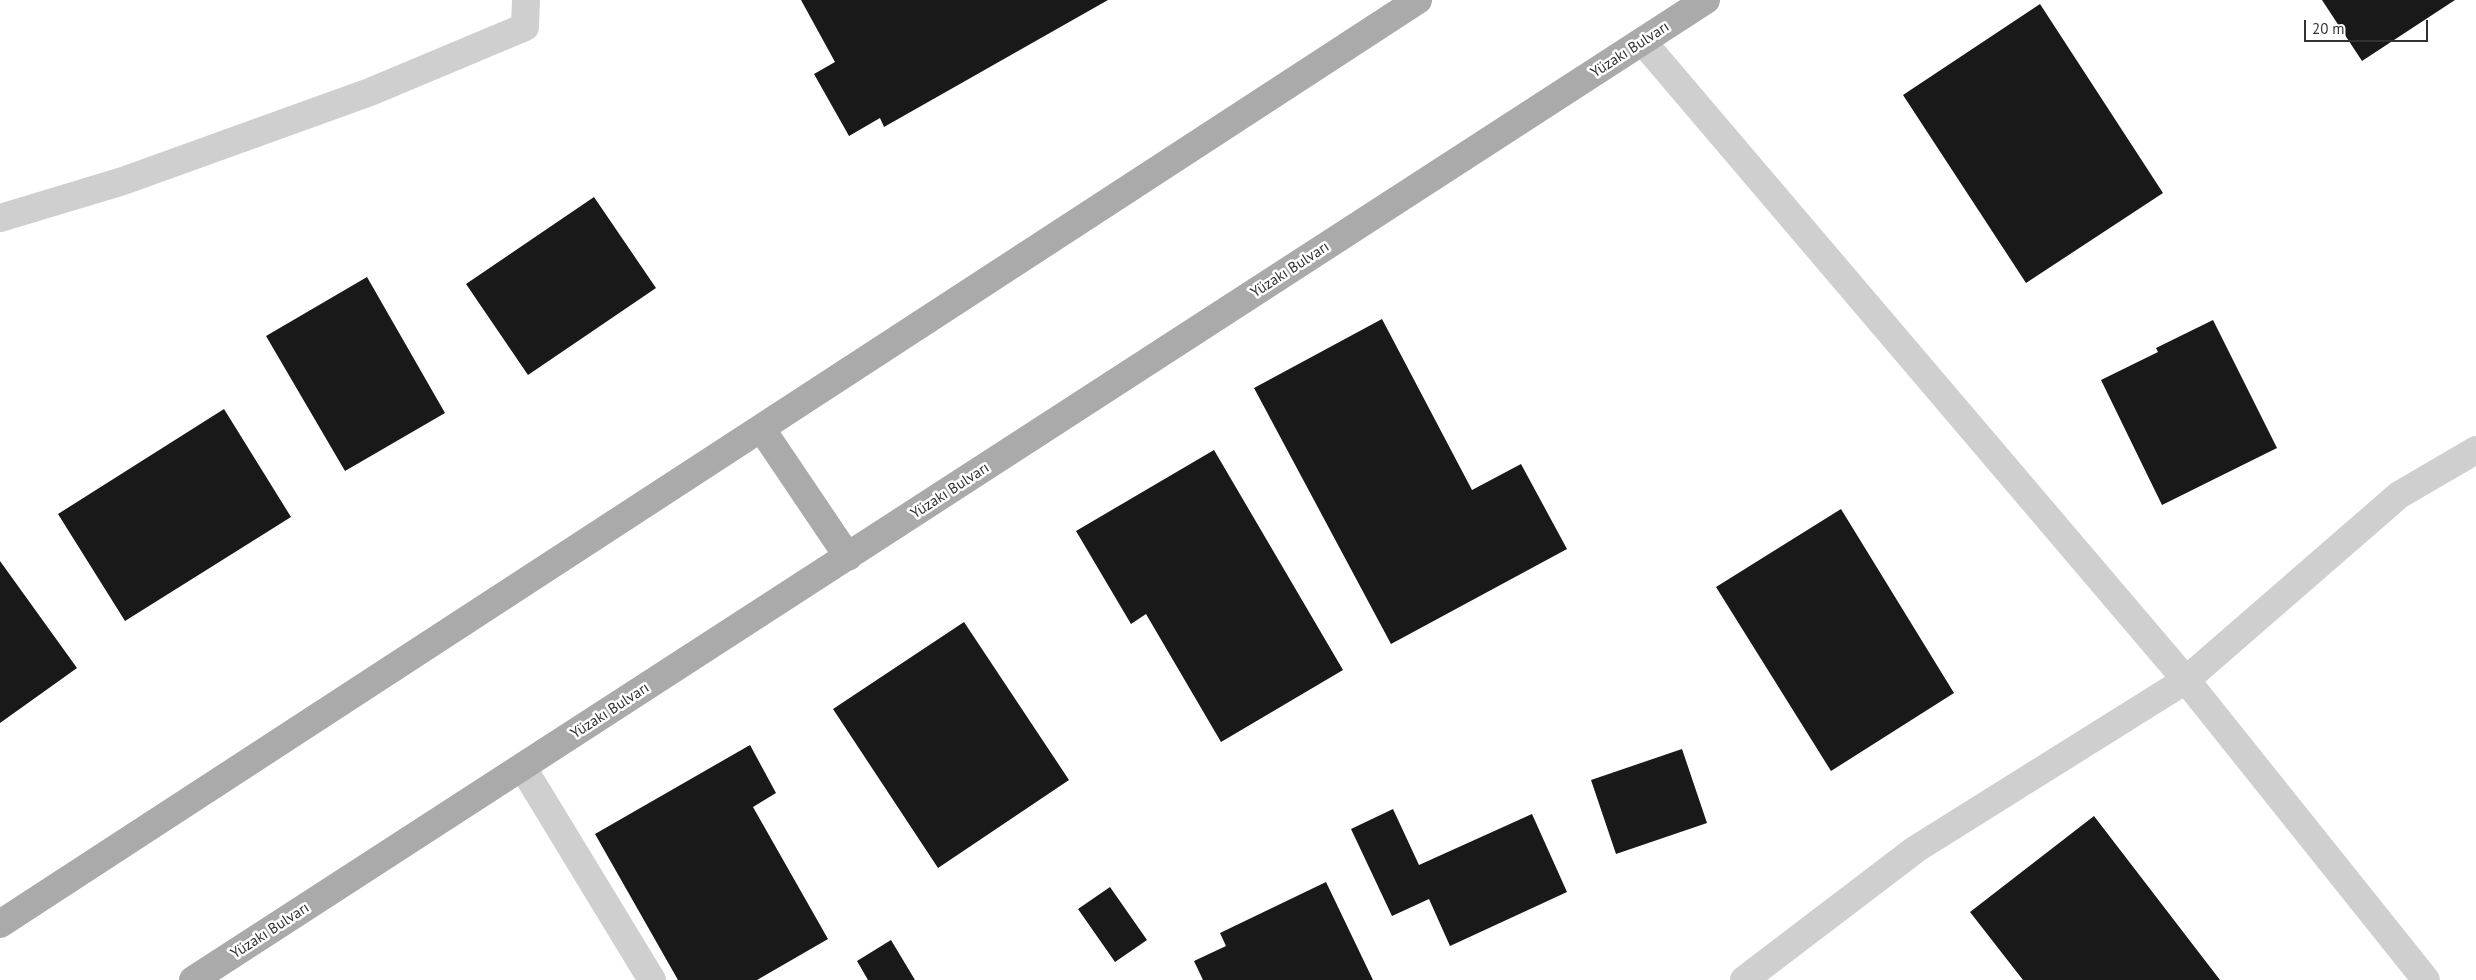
<!DOCTYPE html>
<html>
<head>
<meta charset="utf-8">
<style>
	body { margin:0 }
	#map { position:relative; width:2476px; height:980px; overflow:hidden; background:#fff; font-family:"PT Sans",sans-serif }
	canvas { display:block }
	.scale { position:absolute; left:2304px; top:20px; width:124px; height:22px; box-sizing:border-box; border:2px solid #323232; border-top:0; padding-left:6px; font-size:15px; line-height:18px; white-space:nowrap; color:#323232; -webkit-text-stroke:4px #fff; paint-order:stroke }
</style>
</head>
<body>
<div id="map">
<canvas width="2476" height="980"></canvas>
<div class="scale">20 m</div>
</div>
<script>
const c = document.querySelector('canvas').getContext('2d');
c.lineJoin = 'round';
function fill(path, color) { c.fillStyle = color; c.fill(path, 'evenodd'); }
function stroke(path, color, width, dash) { c.strokeStyle = color; c.lineWidth = width; c.lineCap = dash ? 'butt' : 'round'; c.setLineDash(dash || []); c.stroke(path); }
function write(font, color, halo, rows, align = 'center') {
  c.font = font + ' "PT Sans",sans-serif'; c.lineWidth = 5; c.setLineDash([]); c.textBaseline = 'middle'; c.strokeStyle = halo; c.fillStyle = color; for (const [text, x, y, turn = 0] of rows) {
    c.save(); c.translate(x, y); c.rotate((+turn || 0) * Math.PI / 180); c.textAlign = isNaN(turn) ? turn : align; if (halo) c.strokeText(text, 0, 0); c.fillText(text, 0, 0); c.restore();
  }
}
const building = new Path2D(`
	M801 0H1108L884 127 880 118 849 136 814 74 835 62Z
	M2322 0H2455L2362 61Z
	M2040 4 2163 193 2026 283 1903 95Z
	M594 197 656 288 528 375 466 284Z
	M367 277 445 413 345 471 266 336Z
	M1382 319 1472 490 1521 464 1567 549 1391 644 1254 388Z
	M2213 320 2277 448 2162 505 2101 380 2158 352 2156 348Z
	M224 409 291 517 125 621 58 514Z
	M1214 450 1343 670 1221 742 1146 614 1131 624 1076 531Z
	M1841 509 1954 693 1831 771 1716 587Z
	M0 561 77 668 0 723Z
	M964 622 1069 780 938 868 833 709Z
	M750 745 776 793 753 807 828 939 757 980H678L595 834Z
	M1682 749 1707 823 1616 854 1591 780Z
	M1393 809 1419 865 1532 814 1567 892 1450 946 1429 899 1392 916 1351 829Z
	M2094 816 2220 980H2023L1970 912Z
	M1326 882 1373 980H1203L1194 961 1226 946 1220 933Z
	M1110 887 1147 940 1115 962 1078 909Z
	M891 940 915 980H868L857 961Z`);
const minor = new Path2D(`
	M1643 42 2186 680 2426 980
	M0 218 123 181 370 92 525 27 526 0
	M523 768 652 980
	M1744 980 1916 849 2186 680 2399 495 2476 450`);
const major = new Path2D(`
	M761 428 848 557
	M0 924 1418 0
	M193 980 1706 0`);
const streetNames = [
	["Yüzakı Bulvarı",1630,50,-33],
	["Yüzakı Bulvarı",1290,270,-33],
	["Yüzakı Bulvarı",950,491,-33],
	["Yüzakı Bulvarı",610,711,-33],
	["Yüzakı Bulvarı",270,931,-33]
];
fill(building, '#191919');
stroke(minor, '#cfcfcf', 28);
stroke(major, '#aaa', 28);
write('15px', '#323232', '#fff', streetNames);
</script>
</body>
</html>
